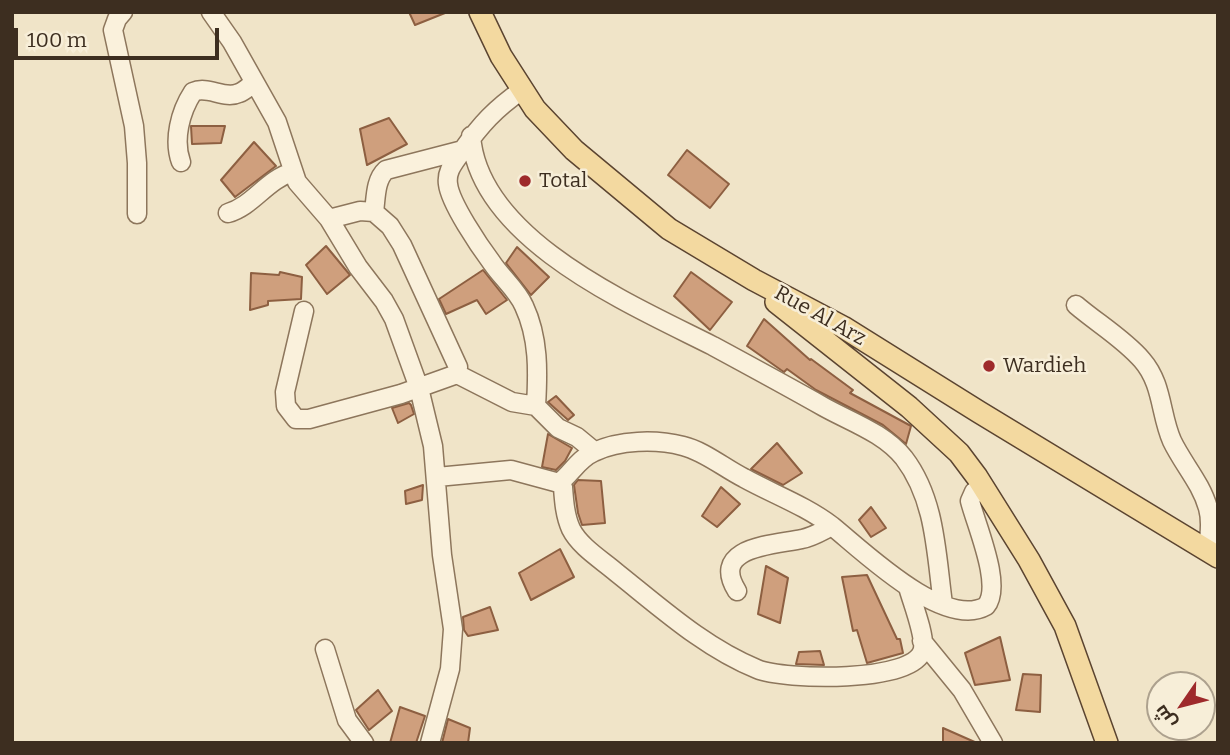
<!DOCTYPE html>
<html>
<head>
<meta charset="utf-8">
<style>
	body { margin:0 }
	#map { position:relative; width:1230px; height:755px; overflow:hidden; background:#f0e4c8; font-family:Bitter,Cairo,serif }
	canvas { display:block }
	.frame { position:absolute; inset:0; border:14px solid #3d2e20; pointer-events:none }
	.north { position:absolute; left:1146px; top:671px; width:70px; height:70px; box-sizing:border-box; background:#f7eed8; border:2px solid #ada18e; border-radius:50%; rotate:235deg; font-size:19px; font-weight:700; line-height:28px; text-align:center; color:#3d2e20 }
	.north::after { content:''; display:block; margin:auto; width:24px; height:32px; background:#9e2a2b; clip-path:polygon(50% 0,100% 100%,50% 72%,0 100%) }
	.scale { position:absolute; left:14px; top:28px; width:205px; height:32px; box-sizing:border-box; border:4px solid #3d2e20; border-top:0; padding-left:9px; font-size:21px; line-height:24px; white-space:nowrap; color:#3d2e20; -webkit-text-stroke:5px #f7eed8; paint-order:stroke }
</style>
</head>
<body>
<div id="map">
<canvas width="1230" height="755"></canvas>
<div class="frame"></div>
<div class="north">ش</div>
<div class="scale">100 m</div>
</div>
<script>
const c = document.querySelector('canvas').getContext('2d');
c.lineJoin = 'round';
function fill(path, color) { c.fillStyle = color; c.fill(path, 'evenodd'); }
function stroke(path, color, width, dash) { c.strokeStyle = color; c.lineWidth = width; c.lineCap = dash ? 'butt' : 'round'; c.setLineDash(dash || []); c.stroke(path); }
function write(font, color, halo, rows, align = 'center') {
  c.font = font + ' Bitter,serif'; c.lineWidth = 5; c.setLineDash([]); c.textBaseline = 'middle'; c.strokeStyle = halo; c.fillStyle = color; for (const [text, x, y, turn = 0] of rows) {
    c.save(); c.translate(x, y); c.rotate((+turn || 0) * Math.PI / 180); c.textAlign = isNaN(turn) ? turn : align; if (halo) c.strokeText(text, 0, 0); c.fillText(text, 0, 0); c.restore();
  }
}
const building = new Path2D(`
	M409 12H445V13L415 25Z
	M389 118 407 144 367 165 360 129Z
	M191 126H225L221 143 192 144Z
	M254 142 276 166 235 197 221 180Z
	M687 150 729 184 710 208 668 175Z
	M326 246 350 275 327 294 306 265Z
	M517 247 549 277 531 295 506 263Z
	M483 270 507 300 486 314 477 300 446 314 439 299Z
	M280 272 302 277 301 299 268 301V305L250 310 251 273 279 275Z
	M691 272 732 302 710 330 674 296Z
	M764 319 810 360 811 359 853 390 850 393 911 426 906 444 883 425 816 390 787 369 784 372 781 370 747 346Z
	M556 396 574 415 568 420 548 402Z
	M409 403 411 405 414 414 398 423 392 408Z
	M548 434 572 448 565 461 556 470 542 467Z
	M777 443 802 473 783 485 751 469Z
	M578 480 601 481 605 523 582 525 578 513 574 485Z
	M423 485 422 500 406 504 405 491Z
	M721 487 740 504 717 527 702 516Z
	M871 507 886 528 871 537 859 520Z
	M560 549 574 577 531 600 519 573Z
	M766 566 788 578 780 623 758 614Z
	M867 575 897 639H900L903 653 867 663 857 630 853 631 842 577Z
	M490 607 498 630 468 636 464 630 463 617Z
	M1000 637 1010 680 975 685 965 653Z
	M820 651 824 665 796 664 799 652Z
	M1023 674 1041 675 1040 712 1016 710Z
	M378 690 392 711 369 730 356 710Z
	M400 707 425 716 416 743H390Z
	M448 719 470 728 468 743H442Z
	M943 728 977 743H943Z`);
const minor = new Path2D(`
	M123 12 117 19 113 30 134 126 137 163V214
	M211 12 232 42 277 122 297 182 329 219 358 267 384 301 394 319 419 388 433 446 442 555 453 629 450 669 430 743
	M522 90C495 109 481 124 462 151 455 162 446 170 448 184 450 203 480 247 492 263 502 278 517 290 524 306 539 338 538 372 536 406
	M471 136C479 240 632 305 713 346 750 366 787 386 824 407 851 422 884 433 904 458 936 500 936 554 943 604
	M463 150 386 170C375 180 376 198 374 212L390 226 402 245 458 367 457 374 512 402 536 406 558 428 577 437 594 451
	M181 162C173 140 180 112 193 92 208 85 224 100 239 93 245 91 249 86 254 83
	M228 213C253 206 267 179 293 172
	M329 219 360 211 374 212
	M1076 305C1097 323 1124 339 1142 360 1163 384 1160 414 1172 441 1183 464 1201 483 1208 508 1212 522 1210 536 1207 551
	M304 311 285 392 286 406 296 419H309L401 394 457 374
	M437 477 511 470 559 483 563 487C564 501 565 516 571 529 580 547 602 560 617 573 661 608 705 648 757 669 783 680 916 684 923 649 925 634 912 602 908 587
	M559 483C572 473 578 459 594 452 619 440 656 439 683 446 704 451 724 468 744 478 773 494 806 506 832 526 863 551 944 630 986 606 1003 586 976 525 970 501L974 492 986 490
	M737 591C709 546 775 545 802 539 813 537 822 531 832 526
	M922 641 962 690 993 743
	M325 649 347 720 364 743`);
const major = new Path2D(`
	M480 12 501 56 535 109 574 150 669 229 754 280 843 327 979 412 1218 557
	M776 302 909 407 959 453 977 477 1029 560 1065 626 1107 743`);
const markers = [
	[525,181,7,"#9e2a2b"],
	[989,366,7,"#9e2a2b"]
];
const poiNames = [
	["Total",539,181],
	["Wardieh",1003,366]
];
const streetNames = [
	["Rue Al Arz",820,316,29]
];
fill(building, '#cf9f7d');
stroke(building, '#8d5f41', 2);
stroke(minor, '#8d765c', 21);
stroke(major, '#5b4430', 24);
stroke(minor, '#faf1dc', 18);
stroke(major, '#f3d9a0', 21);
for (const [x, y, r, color] of markers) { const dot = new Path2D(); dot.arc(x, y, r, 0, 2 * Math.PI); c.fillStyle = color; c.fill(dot); stroke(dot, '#f7eed8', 2.5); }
write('21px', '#3d2e20', '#f7eed8', poiNames, 'left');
write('21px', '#3d2e20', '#f7eed8', streetNames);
</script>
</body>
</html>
